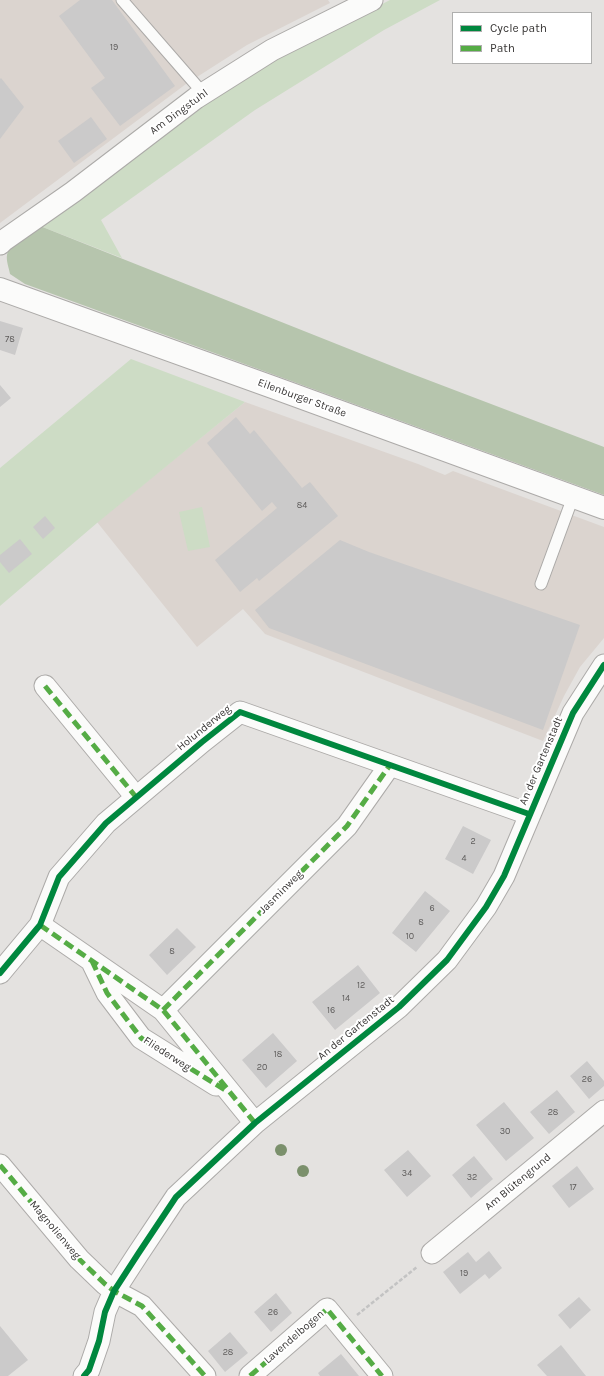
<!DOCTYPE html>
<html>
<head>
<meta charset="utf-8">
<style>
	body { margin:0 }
	#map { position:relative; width:604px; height:1376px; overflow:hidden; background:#e4e2e0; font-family:Karla,sans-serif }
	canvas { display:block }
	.legend { position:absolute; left:452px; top:12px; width:140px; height:52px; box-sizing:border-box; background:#fff; border:1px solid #afafae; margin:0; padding:5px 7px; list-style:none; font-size:12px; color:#383635 }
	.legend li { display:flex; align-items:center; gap:8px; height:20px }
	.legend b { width:20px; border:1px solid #afafae }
</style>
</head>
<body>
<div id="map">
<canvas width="604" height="1376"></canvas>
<ul class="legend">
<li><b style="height:5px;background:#00873e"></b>Cycle path</li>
<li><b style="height:5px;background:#55ac45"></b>Path</li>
</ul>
</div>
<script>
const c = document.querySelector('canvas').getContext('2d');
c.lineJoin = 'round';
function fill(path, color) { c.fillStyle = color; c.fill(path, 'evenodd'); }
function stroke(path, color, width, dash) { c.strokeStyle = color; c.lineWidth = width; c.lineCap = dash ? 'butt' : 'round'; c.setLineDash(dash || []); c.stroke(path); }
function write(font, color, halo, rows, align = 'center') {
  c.font = font + ' Karla,sans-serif'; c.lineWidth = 4; c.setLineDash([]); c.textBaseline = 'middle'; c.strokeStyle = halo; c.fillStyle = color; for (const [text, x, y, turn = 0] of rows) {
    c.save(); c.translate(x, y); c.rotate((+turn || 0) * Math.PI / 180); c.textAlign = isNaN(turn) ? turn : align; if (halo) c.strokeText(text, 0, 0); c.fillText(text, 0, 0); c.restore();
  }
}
const built = new Path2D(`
	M0 0H328L330 3 247 45 186 84 0 223Z
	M245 402 418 464 445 475 453 471 604 527V638L580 667 564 696 543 741 265 634 243 609 197 647 97 522Z`);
const green = new Path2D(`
	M390 0H440L384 30 255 110 101 220 122 258 40 226 206 100 279 57Z
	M131 359 245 402 97 523 0 606V468Z
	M202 507 210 547 188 551 179 512Z`);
const forest = new Path2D(`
	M40 226 407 372 604 447V495L25 284 10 274C9 268 6 261 7 255 9 243 31 232 40 226Z`);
const building = new Path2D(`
	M80 0H112L175 86 120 126 91 88 105 78 59 16Z
	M1 78 24 107 0 139V79Z
	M91 117 107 139 74 163 58 141Z
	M0 321 23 328 15 355 0 350Z
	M0 385 11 398 0 407Z
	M236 417 250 434 254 430 302 488 310 482 338 516 259 581 257 578 240 592 215 560 277 508 272 502 262 511 207 443Z
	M45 516 55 528 43 539 33 527Z
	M20 539 32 554 9 573 0 562V555Z
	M340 540 369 552 580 625 543 730 269 628 255 610Z
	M463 826 491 840 473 874 445 859Z
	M425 891 450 911 416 952 392 933Z
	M177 928 196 947 167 975 149 955Z
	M358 965 380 993 335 1030 312 1002Z
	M273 1033 297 1061 266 1088 242 1060Z
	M587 1061 604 1081V1086L589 1099 570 1076Z
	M557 1090 575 1112 549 1134 530 1112Z
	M504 1102 534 1138 506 1161 476 1125Z
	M408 1150 431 1176 407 1197 384 1170Z
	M474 1156 493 1179 471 1198 452 1175Z
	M577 1166 594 1189 569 1208 552 1186Z
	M489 1251 502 1268 489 1279 485 1274 460 1294 443 1272 468 1252 476 1262Z
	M276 1293 292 1313 271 1332 254 1312Z
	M579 1297 591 1310 570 1329 558 1315Z
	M0 1326 28 1360 8 1376H0Z
	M230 1332 248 1353 225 1372 208 1351Z
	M561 1345 586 1376H547L537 1365Z
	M341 1354 359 1376H320L318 1373Z`);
const path = new Path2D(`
	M357 1315 417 1267`);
const service = new Path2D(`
	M122 0 203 93
	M541 584 573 497`);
const minor = new Path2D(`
	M0 244 3 241 73 192 196 98 272 50 372 0
	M45 686 136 797
	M40 925 163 1010 255 1123
	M92 962 107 993 141 1038 216 1085
	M0 973 40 925 59 877 106 823 202 742 240 712 529 814
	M163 1010 347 826 390 765
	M0 1165 79 1259 105 1284 114 1291 142 1306 205 1376
	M432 1253 604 1111
	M84 1376 89 1370 99 1341 105 1312 114 1291 138 1254 176 1197 255 1123 399 1007 447 960 486 907 504 876 573 713 604 665
	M250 1376 327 1309 382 1376`);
const tertiary = new Path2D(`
	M0 289 275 388 604 508`);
const quiet = new Path2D(`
	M45 686 136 797
	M40 925 163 1010 255 1123
	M92 961 107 993 141 1038 225 1090
	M163 1010 347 826 390 765
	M0 1165 79 1259 105 1284 114 1291 142 1306 205 1376
	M250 1376 327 1309 382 1376`);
const cycleway = new Path2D(`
	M0 973 40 925 59 877 106 823 202 742 240 712 529 814
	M84 1376 89 1370 99 1341 105 1312 114 1291 138 1254 176 1197 255 1123 399 1007 447 960 486 907 504 876 573 713 604 665`);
const trees = [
	[281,1150],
	[303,1171]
];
const numberNames = [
	["19",114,47],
	["78",10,339],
	["84",302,505],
	["2",473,841],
	["4",464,858],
	["6",432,908],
	["8",421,922],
	["10",410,936],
	["8",172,951],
	["12",361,985],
	["14",346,998],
	["16",331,1010],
	["18",278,1054],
	["20",262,1067],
	["26",587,1079],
	["28",553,1112],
	["30",505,1131],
	["34",407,1173],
	["32",472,1177],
	["17",573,1187],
	["19",464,1273],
	["26",273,1312],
	["28",228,1352]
];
const streetNames = [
	["Am Dingstuhl",179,112,-36],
	["Eilenburger Straße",302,398,20],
	["Holunderweg",204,728,-39],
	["An der Gartenstadt",541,761,-67],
	["Jasminweg",281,892,-45],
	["An der Gartenstadt",356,1028,-39],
	["Fliederweg",167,1054,33],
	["Am Blütengrund",518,1182,-40],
	["Magnolienweg",55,1230,50],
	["Lavendelbogen",294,1337,-41]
];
fill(built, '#dbd4cf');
fill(green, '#cddcc5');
fill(forest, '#b6c5ad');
fill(building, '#cbcaca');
stroke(service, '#acaaa8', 13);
stroke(minor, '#acaaa8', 23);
stroke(tertiary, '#acaaa8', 24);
stroke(path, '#c3c3c3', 2.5, [4, 2]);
stroke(service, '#fbfbfa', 11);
stroke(minor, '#fbfbfa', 21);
stroke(tertiary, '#fbfbfa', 22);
stroke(quiet, '#55ac45', 5, [10, 5]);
stroke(cycleway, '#00873e', 6);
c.fillStyle = '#7b906c';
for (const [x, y] of trees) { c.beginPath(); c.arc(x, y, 6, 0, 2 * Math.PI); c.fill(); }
write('9px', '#5e5c5b', null, numberNames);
write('11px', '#383635', '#fff', streetNames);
</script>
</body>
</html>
